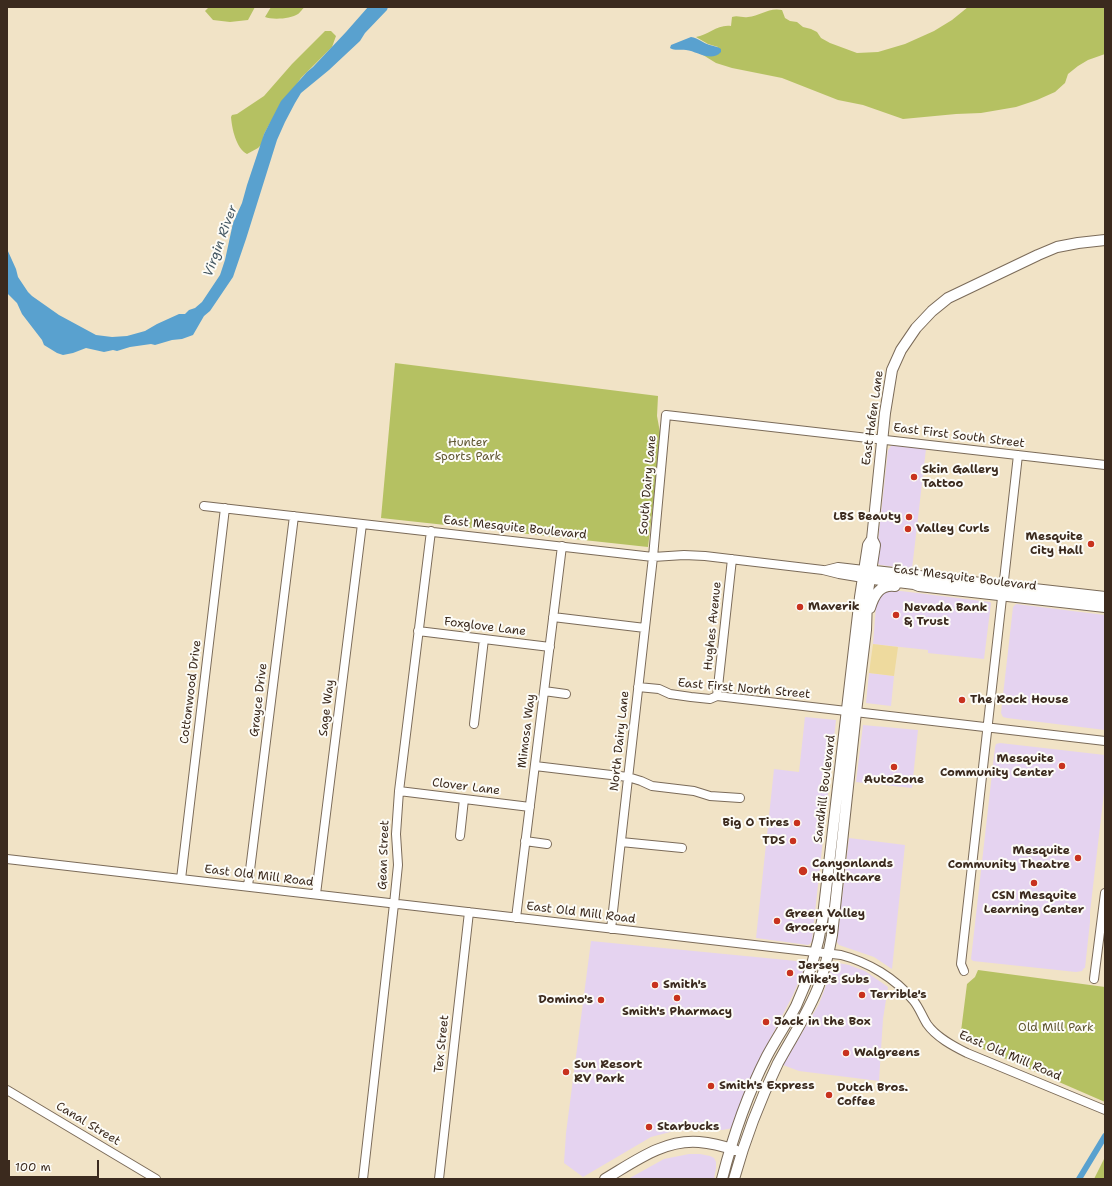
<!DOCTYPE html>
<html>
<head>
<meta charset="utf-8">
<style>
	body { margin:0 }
	#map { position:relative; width:1112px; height:1186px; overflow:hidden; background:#f1e3c6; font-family:"Shantell Sans",sans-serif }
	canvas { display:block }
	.frame { position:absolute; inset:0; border:8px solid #3b2a1e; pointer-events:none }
	.scale { position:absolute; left:8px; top:1160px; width:91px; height:18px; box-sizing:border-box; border:2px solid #3b2a1e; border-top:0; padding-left:5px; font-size:12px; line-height:14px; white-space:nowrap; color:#3b2a1e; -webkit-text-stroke:3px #fdfcf7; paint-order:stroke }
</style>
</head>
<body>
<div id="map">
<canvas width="1112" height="1186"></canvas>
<div class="frame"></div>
<div class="scale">100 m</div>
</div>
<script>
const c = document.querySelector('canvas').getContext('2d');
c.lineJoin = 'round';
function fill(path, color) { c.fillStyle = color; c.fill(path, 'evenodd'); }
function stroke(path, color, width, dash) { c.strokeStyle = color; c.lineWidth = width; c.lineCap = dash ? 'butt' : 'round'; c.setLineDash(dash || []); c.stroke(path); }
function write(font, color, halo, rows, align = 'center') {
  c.font = font + ' "Shantell Sans",sans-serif'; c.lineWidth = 4; c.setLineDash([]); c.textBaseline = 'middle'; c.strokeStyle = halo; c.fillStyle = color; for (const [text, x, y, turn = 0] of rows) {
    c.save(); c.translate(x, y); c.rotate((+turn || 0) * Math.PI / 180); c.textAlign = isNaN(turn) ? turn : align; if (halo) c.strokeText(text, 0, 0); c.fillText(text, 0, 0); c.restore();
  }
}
const built = new Path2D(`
	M893 445 926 449 912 569 880 565 876 562V559L888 450 891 446Z
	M889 591H901L990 602 991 603 984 659 928 653V650L873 644 876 606 878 601 883 594Z
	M1016 604 1105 615V730L1007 718 1003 717 1001 713 1013 607Z
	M869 673 894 676 891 706 866 703Z
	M805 717 836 720 812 940 811 943 808 945 756 938 774 769 799 772Z
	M863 725 918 730 912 788 856 782Z
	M1000 743 1105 755V784L1090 912V922L1085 968H1084L1082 971 1076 972 973 961 971 959 995 747 996 744Z
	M849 838 905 845 892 969 874 957 839 945 837 942Z
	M591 941 807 962 793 995 757 1064 733 1128 722 1130 674 1131 651 1137 583 1177 564 1163 566 1133Z
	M838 963 849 965 865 971 888 987 883 1019 879 1081 799 1071 783 1065 819 1004 825 988 832 966 834 964Z
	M689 1154H700L710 1156 714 1158 716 1162V1168L714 1179H628L664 1159Z`);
const green = new Path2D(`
	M209 7H255L248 20 230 22 213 20 205 11Z
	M271 7H305C302 9 300 13 298 14 291 19 272 20 265 17Z
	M968 7H1105V54L1088 60 1078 66 1068 74 1065 83 1055 92 1037 100 1016 107 981 113 956 114 903 119 863 105 838 100 782 78 732 68 716 63 703 55 711 56 718 47 708 44 696 37C708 35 718 24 731 26L732 17C738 15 742 18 748 17 760 16 769 7 782 10L785 18 790 21 797 22 803 27 811 29 817 32 821 38 830 43 857 53 878 52 905 44 934 31 952 20Z
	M325 31H331L336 36 332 47 301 78 270 123 264 134 262 144 258 148 247 154C236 148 232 129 231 117L232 115 237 114 264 96 292 64Z
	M395 363 658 396 657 416 661 438 648 547 381 518Z
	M978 970 1105 987V1102L960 1039 967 984 975 977Z
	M1105 1157V1179H1094Z`);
const sand = new Path2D(`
	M873 644 898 647 894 676 869 673Z`);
const water = new Path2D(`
	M368 7H388L387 10 365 33 360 41 329 70 301 93 295 103 285 122 277 140 246 239 233 277 210 311 204 316 193 335 182 339 172 340 155 345 151 344 130 347 117 351 113 350 104 352 86 348 73 353 63 355 57 353 44 345 42 340 22 314 17 303 7 293V249L16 269 18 277 28 292 32 296 59 315 96 335 112 337 127 336 145 331 157 324 179 314H185L189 310 195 308 202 302 220 275 225 260 233 223 242 203 247 185 264 134 281 101 307 72 313 67 346 32Z
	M691 37C698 38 702 42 707 44 712 46 717 46 721 49V52C711 63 697 51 686 50 680 49 675 51 670 48L671 45Z`);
const canal = new Path2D(`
	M1079 1179 1105 1136`);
const minor = new Path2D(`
	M204 506 653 557 684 555 705 556 823 570 839 574 863 578
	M826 570 838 567 864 570
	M553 617 645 628
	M418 631 550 647
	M638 687 659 689 670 694 691 697 710 699 717 696 1105 741
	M544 691 566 694
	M717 696 732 559
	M474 724 484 639
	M535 766 628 777 641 781 652 786 694 791 710 796 740 798
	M399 791 530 807
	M460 836 464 799
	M525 841 547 844
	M621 842 682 848
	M7 859 841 955C868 962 895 978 913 1000 919 1007 922 1016 927 1024 936 1037 953 1046 967 1053L1105 1110
	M181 879 225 508
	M248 886 294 516
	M316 894 362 524
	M516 918 562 546
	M611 929 653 557 666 415 1105 465
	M964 971 961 964 1018 455
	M1094 979 1105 893
	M7 1090 156 1179
	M363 1179 394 904 398 865 396 834 399 791 431 531
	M439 1179 469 912`);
const major = new Path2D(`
	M866 570 1105 597
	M865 578 914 584 919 586 1105 607
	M870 608C874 595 880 584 895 586
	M605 1179C634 1162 664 1139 699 1142 711 1143 723 1146 735 1150
	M722 1179C733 1136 747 1095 767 1056 776 1039 787 1023 796 1006 810 976 818 948 823 916L860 597 868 545 872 539
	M734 1179C745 1139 760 1100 778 1063 792 1037 809 1012 819 985 825 968 829 952 832 935L856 712 866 630 867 598 875 545 872 539 885 413 892 370 901 350 916 328 932 311 948 298 1038 255 1057 247 1078 243 1105 240`);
const markers = [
	[914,477,4,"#c8321e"],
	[909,517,4,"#c8321e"],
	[908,529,4,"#c8321e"],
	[1091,544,4,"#c8321e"],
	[800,607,4,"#c8321e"],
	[896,615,4,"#c8321e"],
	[962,700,4,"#c8321e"],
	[1062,766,4,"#c8321e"],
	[894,767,4,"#c8321e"],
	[797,823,4,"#c8321e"],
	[793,841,4,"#c8321e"],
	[1078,858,4,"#c8321e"],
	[803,871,5,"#c8321e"],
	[1034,883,4,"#c8321e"],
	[777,921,4,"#c8321e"],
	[790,973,4,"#c8321e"],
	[655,985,4,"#c8321e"],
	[862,995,4,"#c8321e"],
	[677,998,4,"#c8321e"],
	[601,1000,4,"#c8321e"],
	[766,1022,4,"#c8321e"],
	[846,1053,4,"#c8321e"],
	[566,1072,4,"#c8321e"],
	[711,1086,4,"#c8321e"],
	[829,1095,4,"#c8321e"],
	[649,1127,4,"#c8321e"]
];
const streetNames = [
	["East Hafen Lane",873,418,-82],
	["East First South Street",959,436,7],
	["South Dairy Lane",648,485,-85],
	["East Mesquite Boulevard",515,528,6],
	["East Mesquite Boulevard",965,578,7],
	["Hughes Avenue",713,626,-84],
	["Foxglove Lane",485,627,7],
	["East First North Street",744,689,5],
	["Cottonwood Drive",191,692,-83],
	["Grayce Drive",259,700,-83],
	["Sage Way",327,708,-83],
	["Mimosa Way",527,731,-83],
	["North Dairy Lane",620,741,-84],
	["Clover Lane",466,787,7],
	["Sandhill Boulevard",825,789,-83],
	["Gean Street",384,855,-88],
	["East Old Mill Road",259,876,7],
	["East Old Mill Road",581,913,7],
	["Tex Street",442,1044,-84],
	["East Old Mill Road",1010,1056,23],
	["Canal Street",88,1124,31]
];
const parkNames = [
	["Hunter",468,443],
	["Sports Park",468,457],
	["Old Mill Park",1056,1028]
];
const poiNames = [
	["Skin Gallery",922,470],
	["Tattoo",922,484],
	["LBS Beauty",901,517,"right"],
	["Valley Curls",916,529],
	["Mesquite",1083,537,"right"],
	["City Hall",1083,551,"right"],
	["Maverik",808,607],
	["Nevada Bank",904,608],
	["& Trust",904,622],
	["The Rock House",970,700],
	["Mesquite",1054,759,"right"],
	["Community Center",1054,773,"right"],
	["AutoZone",894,780,"center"],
	["Big O Tires",789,823,"right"],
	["TDS",785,841,"right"],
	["Mesquite",1070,851,"right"],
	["Community Theatre",1070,865,"right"],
	["Canyonlands",812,864],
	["Healthcare",812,878],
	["CSN Mesquite",1034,896,"center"],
	["Learning Center",1034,910,"center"],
	["Green Valley",785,914],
	["Grocery",785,928],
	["Jersey",798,966],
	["Mike's Subs",798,980],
	["Smith's",663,985],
	["Terrible's",870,995],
	["Domino's",593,1000,"right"],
	["Smith's Pharmacy",677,1012,"center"],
	["Jack in the Box",774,1022],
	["Walgreens",854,1053],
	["Sun Resort",574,1065],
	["RV Park",574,1079],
	["Smith's Express",719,1086],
	["Dutch Bros.",837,1088],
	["Coffee",837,1102],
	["Starbucks",657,1127]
];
const waterNames = [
	["Virgin River",221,241,-70]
];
fill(built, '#e5d3f0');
fill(green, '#b5c162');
fill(sand, '#eeda9e');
fill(water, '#59a1cf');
stroke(canal, '#59a1cf', 6);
stroke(minor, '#7b6b59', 10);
stroke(major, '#7b6b59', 12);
stroke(minor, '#fff', 8);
stroke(major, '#fff', 10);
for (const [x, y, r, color] of markers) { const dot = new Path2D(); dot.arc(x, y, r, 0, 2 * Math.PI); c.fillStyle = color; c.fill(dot); stroke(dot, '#fdfcf7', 1.5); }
write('12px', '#3b2a1e', '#fdfcf7', streetNames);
write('12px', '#605732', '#fdfcf7', parkNames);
write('bold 12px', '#3b2a1e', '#fdfcf7', poiNames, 'left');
write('italic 13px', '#475a65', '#fdfcf7', waterNames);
</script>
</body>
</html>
